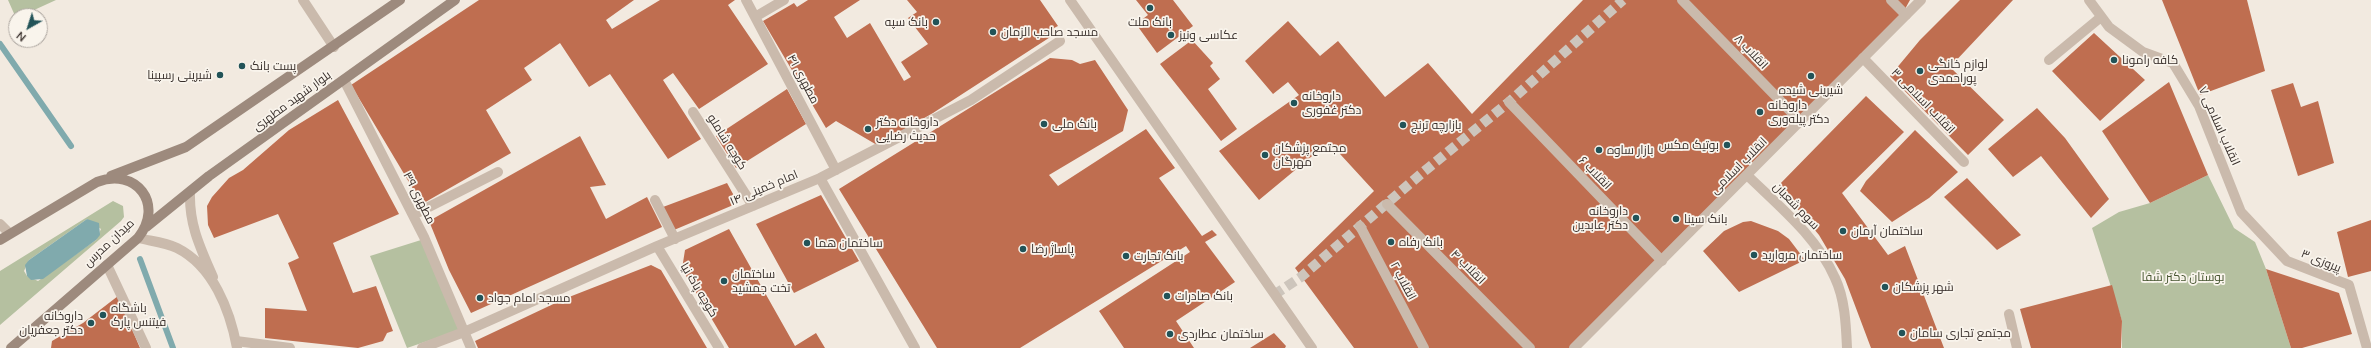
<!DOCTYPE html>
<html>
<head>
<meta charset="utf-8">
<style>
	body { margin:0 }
	#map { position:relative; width:2371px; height:348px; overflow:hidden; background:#f2eae0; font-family:Mulish,sans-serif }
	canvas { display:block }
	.north { position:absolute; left:8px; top:8px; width:40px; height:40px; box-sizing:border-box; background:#f9f4ec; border:1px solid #aca59f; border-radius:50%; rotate:219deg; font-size:11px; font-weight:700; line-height:16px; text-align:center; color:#382f2b }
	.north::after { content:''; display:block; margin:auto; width:14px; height:18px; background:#225358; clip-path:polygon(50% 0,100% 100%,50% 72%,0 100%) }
</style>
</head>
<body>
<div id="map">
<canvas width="2371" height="348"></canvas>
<div class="north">N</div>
</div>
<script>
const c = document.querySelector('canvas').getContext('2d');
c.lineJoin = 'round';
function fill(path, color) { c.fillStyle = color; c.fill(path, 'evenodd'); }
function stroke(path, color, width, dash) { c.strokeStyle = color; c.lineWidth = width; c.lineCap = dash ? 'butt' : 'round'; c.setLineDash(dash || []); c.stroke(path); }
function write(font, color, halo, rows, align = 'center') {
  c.font = font + ' Mulish,Cairo,sans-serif'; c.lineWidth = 3.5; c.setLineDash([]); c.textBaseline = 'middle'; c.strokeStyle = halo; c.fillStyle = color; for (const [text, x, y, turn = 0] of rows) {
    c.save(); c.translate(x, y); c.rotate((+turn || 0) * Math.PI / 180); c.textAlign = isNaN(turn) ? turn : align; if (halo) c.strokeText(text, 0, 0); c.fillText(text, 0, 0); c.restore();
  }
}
const green = new Path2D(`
	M8 0H56L21 16H16V18Z
	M2208 175 2234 228 2255 242 2266 269 2291 348H2122V321L2092 228 2119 212 2150 203Z
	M113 201 123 206 124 217 121 221 0 325V271ZM87 219 101 229 96 240 38 281 27 276 24 271 29 260Z
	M421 240 460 330 407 348 370 256Z`);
const water = new Path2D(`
	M87 219 99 223 100 235 96 240 43 279 31 280 27 276 25 265 29 260Z`);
const stream = new Path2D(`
	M0 44 71 146
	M140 259 173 348`);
const building = new Path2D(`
	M479 0H634L606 20 612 29 660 0H735L728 5 768 64 699 109 673 73 663 80 701 139 668 159 610 74 589 87 560 43 524 68 532 80 486 110 511 153 422 204 351 85Z
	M808 0H860L834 17 847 38 870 23 904 81 911 77 901 62 928 44 908 18 917 12 907 0H1040L1058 26 1054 28 1055 34 933 113 877 145 836 121 826 128 763 21 794 3 797 7Z
	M1136 0H1173L1193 26 1157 53 1136 24 1148 15Z
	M1583 0H1910L1895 27 1573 348H1354L1295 268 1374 191 1329 142 1259 200 1219 151 1299 95 1288 82 1273 94 1245 61 1288 21 1320 56 1338 41 1385 97 1428 63 1472 114Z
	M1960 0H2013L1950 67 2004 120 1968 155 1890 76 1920 40Z
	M2162 0H2247L2265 71 2200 95Z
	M2094 33 2145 80 2100 121 2052 71Z
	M1192 40 1213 63 1210 66 1220 79 1208 89 1237 129 1221 141 1160 64Z
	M1050 58 1072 60 1080 64 1095 60 1128 110 1123 131 1049 175 1058 186 1146 129 1175 168 1159 178 1202 236 1212 230 1217 235 1205 242 1235 282 1176 321 1194 348H1124L1099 311 1190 252 1186 246 1020 348H937L839 189Z
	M2169 82 2208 175 2150 203 2102 131Z
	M2293 83 2301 107 2318 101 2334 163 2298 176 2271 90Z
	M787 89 806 124 736 168 716 136Z
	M1866 96 1904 132 1842 193 1888 255 1905 246 1944 348H1871L1845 279 1819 235 1778 186Z
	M338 100 399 214 333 243 353 293 376 286 393 331 387 333 383 341 358 348 265 338V308L307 311 288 263 299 258 278 214 214 238 208 225 207 206 212 197 229 178 243 170 289 130Z
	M2037 108 2065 138 2109 199 2091 218 2041 156 2013 177 1988 149Z
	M1915 130 1958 172 1929 198 1892 222 1860 191 1866 181Z
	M580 136 606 185 590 187 606 219 647 197 662 227 471 313 449 270 429 221Z
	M1967 178 2021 235 1997 250 1944 197Z
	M727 183 738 203 674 230 663 207Z
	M821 195 859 261 794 293 756 224Z
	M2371 220V271L2348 277 2337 232Z
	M1751 221 1778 231 1789 239 1805 260 1739 292 1703 251 1724 231 1743 222Z
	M729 229 795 346 816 333 825 348H729L682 269 685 250Z
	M651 265 661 270 707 348H478L475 341 564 299Z
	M2266 269 2339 293 2352 334 2302 348H2291Z
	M2112 285 2122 321 2121 348H2031L2020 309Z
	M118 296 140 348H51L52 341 83 323Z
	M1274 333 1286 346 1285 348H1250Z`);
const minorTunnel = new Path2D(`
	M1274 295 1301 277 1421 174 1509 102 1623 0`);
const pedestrian = new Path2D(`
	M1070 0 1312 348`);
const minor = new Path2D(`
	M303 0 334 47
	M746 0 836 170
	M1682 0 1801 122
	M1891 0 1906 15
	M2089 0 2109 27 2143 52 2173 63 2199 106 2241 212 2287 261 2349 285 2367 348
	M755 17 784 0
	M1863 58 1964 162
	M2049 60 2101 17
	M344 80 424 237 471 348
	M1509 102 1662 261
	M693 112 753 206
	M1748 176C1780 207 1817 237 1835 278 1845 299 1846 325 1847 348
	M820 178 915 348
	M655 200 675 239
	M1387 204 1530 348
	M413 215 498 172
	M1360 226 1424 348
	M657 246 719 348
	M2009 314 2017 348
	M236 341 290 348
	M422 348 464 332 657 246 820 178 971 100 1060 41`);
const tertiary = new Path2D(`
	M190 192C189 225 200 247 213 277
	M0 224 9 233
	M138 238C150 241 165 242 177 248 213 266 230 310 237 348
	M107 265 146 348
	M1574 348 1921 0`);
const secondary = new Path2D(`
	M111 176 186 147 400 0
	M146 227 209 176 455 0
	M0 240 97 182C136 167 165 204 138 238L11 348`);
const markers = [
	[1150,8,4,"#225358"],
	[936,22,4,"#225358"],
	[993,32,4,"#225358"],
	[1171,35,4,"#225358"],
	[2114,60,4,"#225358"],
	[242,66,4,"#225358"],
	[1920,71,4,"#225358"],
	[220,75,4,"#225358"],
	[1811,76,4,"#225358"],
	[1294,103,4,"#225358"],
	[1760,112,4,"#225358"],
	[1044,124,4,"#225358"],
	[1403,125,4,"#225358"],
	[868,129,4,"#225358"],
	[1727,145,4,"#225358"],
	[1599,150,4,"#225358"],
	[1265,155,4,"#225358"],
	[1636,218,4,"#225358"],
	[1676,219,4,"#225358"],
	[1843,231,4,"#225358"],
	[1391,242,4,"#225358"],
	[807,243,4,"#225358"],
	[1023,249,4,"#225358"],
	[1754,255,4,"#225358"],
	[1126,256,4,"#225358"],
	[724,281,4,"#225358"],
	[1885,287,4,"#225358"],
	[1167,296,4,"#225358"],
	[480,298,4,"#225358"],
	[103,315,4,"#225358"],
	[91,323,4,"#225358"],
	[1902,333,4,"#225358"],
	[1170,334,4,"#225358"]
];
const poiNames = [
	["بانک سپه",928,22,"right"],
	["بانک ملت",1150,22,"center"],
	["مسجد صاحب الزمان",1001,32],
	["عکاسی ونیز",1179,35],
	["کافه رامونا",2122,60],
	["لوازم خانگی",1928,64],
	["پوراحمدی",1928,78],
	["پست بانک",250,66],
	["شیرینی رسپینا",212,75,"right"],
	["شیرینی شیده",1811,90,"center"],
	["داروخانه",1302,96],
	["دکتر غفوری",1302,110],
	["داروخانه",1768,105],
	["دکتر پیله‌وری",1768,119],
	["داروخانه دکتر",876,122],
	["حدیث رضایی",876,136],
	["بانک ملی",1052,124],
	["بازارچه ترنج",1411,125],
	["بوتیک مکس",1719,145,"right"],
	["مجتمع پزشكان",1273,148],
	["مهرگان",1273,162],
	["بازار ساوه",1607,150],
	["داروخانه",1628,211,"right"],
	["دکتر عابدین",1628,225,"right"],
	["بانک سینا",1684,219],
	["ساختمان آرمان",1851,231],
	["بانک رفاه",1399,242],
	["ساختمان هما",815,243],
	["پاساژ رضا",1031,249],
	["ساختمان مروارید",1762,255],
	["بانک تجارت",1134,256],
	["ساختمان",732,274],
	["تخت جمشید",732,288],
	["شهر پزشکان",1893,287],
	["بانک صادرات",1175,296],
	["مسجد امام جواد",488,298],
	["باشگاه",111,308],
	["فیتنس پارک",111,322],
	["داروخانه",83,316,"right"],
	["دکتر جعفریان",83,330,"right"],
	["مجتمع تجاری سامان",1910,333],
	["ساختمان عطاردی",1178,334]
];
const streetNames = [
	["انقلاب ۸",1751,52,46],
	["مطهری ۴۱",803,79,62],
	["بلوار شهید مطهری",292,101,-36],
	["انقلاب اسلامی ۳",1923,101,46],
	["انقلاب اسلامی ۷",2219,126,66],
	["کوچه شاملو",727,142,58],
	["انقلاب اسلامی",1739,166,-45],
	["انقلاب ۶",1595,173,46],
	["امام خمینی ۱۴",764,188,-23],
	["مطهری ۳۹",419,198,63],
	["سوم شعبان",1796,206,46],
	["میدان مدرس",109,243,-43],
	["پیروزی ۳",2321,261,22],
	["انقلاب ۴",1468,267,45],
	["انقلاب ۲",1403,281,62],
	["کوچه پاک نیا",699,290,59]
];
const parkNames = [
	["بوستان دکتر شفا",2183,277]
];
fill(green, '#b5c0a0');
fill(water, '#80aaad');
stroke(stream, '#80aaad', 6);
fill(building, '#bf6e50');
stroke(minorTunnel, '#cdc5bc', 10, [10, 5]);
stroke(pedestrian, '#cabaac', 10);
stroke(minor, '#cabaac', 10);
stroke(tertiary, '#cabaac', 10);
stroke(secondary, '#9d8a7d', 10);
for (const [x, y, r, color] of markers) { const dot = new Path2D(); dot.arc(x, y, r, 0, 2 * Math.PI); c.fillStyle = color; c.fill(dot); stroke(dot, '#f9f4ec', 1.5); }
write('12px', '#382f2b', '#f9f4ec', poiNames, 'left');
write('12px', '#382f2b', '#f9f4ec', streetNames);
write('12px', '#465530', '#f9f4ec', parkNames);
</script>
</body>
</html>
